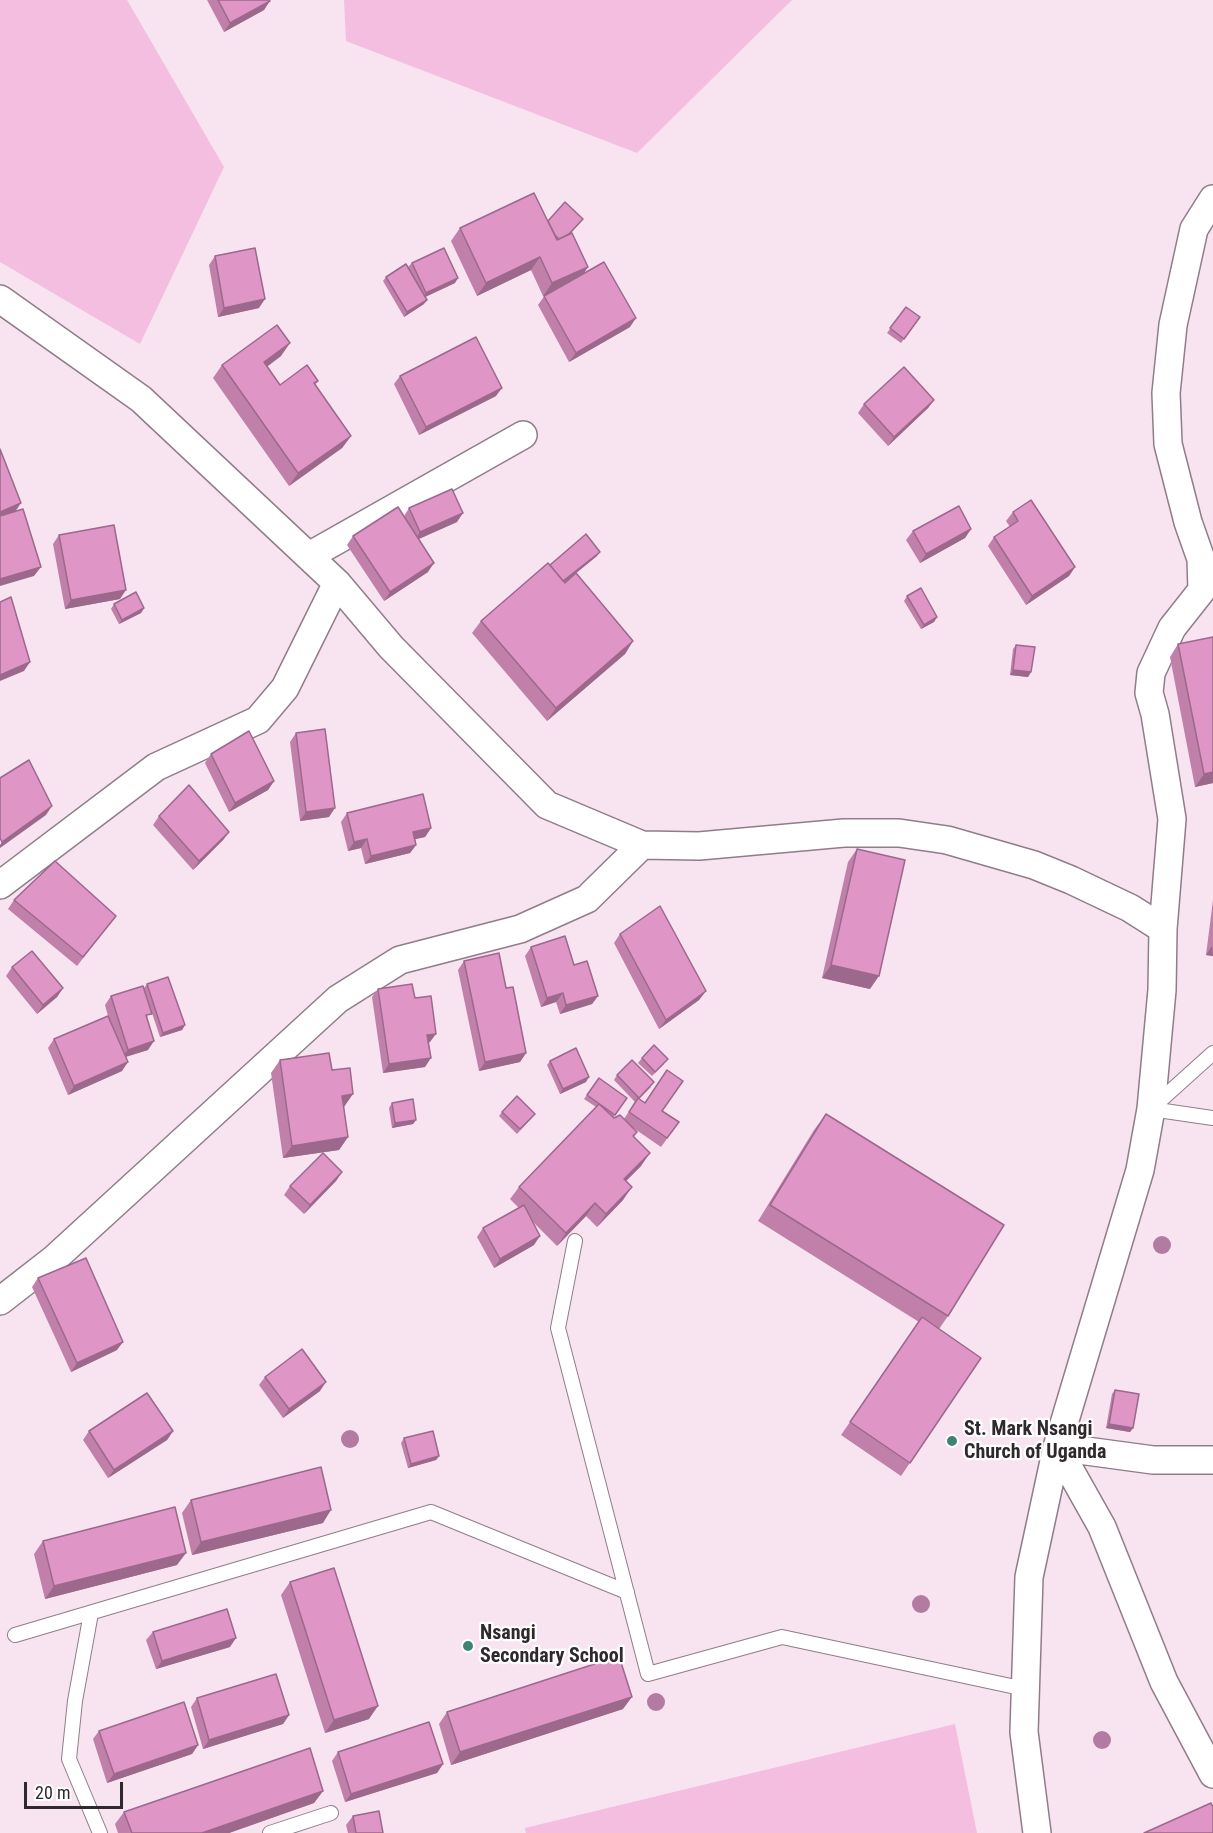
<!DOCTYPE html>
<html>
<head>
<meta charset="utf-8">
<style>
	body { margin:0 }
	#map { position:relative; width:1213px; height:1833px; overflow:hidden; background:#f8e3f0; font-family:"Roboto Condensed",sans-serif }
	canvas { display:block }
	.scale { position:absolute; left:24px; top:1782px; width:99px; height:27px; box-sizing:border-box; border:3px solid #2f282d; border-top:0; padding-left:8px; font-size:18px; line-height:21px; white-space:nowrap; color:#2f282d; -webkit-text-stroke:4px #fff; paint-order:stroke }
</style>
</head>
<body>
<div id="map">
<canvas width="1213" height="1833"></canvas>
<div class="scale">20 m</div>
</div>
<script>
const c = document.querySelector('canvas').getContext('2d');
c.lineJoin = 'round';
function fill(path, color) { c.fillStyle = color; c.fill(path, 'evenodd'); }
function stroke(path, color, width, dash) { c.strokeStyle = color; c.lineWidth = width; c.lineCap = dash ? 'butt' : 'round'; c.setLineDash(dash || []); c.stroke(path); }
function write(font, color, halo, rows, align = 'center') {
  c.font = font + ' "Roboto Condensed",sans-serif'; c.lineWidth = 4.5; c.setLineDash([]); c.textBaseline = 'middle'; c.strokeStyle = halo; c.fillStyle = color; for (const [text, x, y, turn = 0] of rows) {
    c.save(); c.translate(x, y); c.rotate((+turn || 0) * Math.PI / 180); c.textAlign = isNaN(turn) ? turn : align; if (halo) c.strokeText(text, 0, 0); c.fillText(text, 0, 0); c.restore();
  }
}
const green = new Path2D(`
	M0 0H127L224 167 140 344 0 262Z
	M344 0H792L637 153 346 41Z
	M955 1724 977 1833H526L525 1828Z`);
const lane = new Path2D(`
	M1153 1107 1213 1053
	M1151 1109 1213 1118
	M575 1241 558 1328 648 1674 782 1637 1025 1689
	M91 1613 75 1701 69 1759 100 1833
	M15 1635 431 1512 627 1592
	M270 1833 331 1813`);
const street = new Path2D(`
	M0 299 141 399 337 583 391 647 547 805 642 845 699 846 844 833H899L947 840 1034 865 1071 880 1130 908 1163 929
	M309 556 523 435
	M0 885 156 767 258 720 285 688 337 583
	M0 1301 54 1259 338 999 400 960 520 929 587 899 642 845
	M1057 1447 1102 1527 1164 1682 1213 1774
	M1057 1447 1153 1460H1213
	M1037 1833 1024 1732 1029 1577 1057 1447 1140 1170 1151 1109 1162 990 1163 929 1172 819 1155 714 1149 693 1151 673 1172 628 1202 590 1201 559 1188 522 1168 444 1166 393 1173 325 1194 229 1213 199`);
const trees = [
	[1162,1245],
	[350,1439],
	[921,1604],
	[656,1702],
	[1102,1740]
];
const wall = new Path2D(`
	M207 0H269L264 10 224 32Z
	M583 219 571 233 588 267 583 274 630 327 569 362 538 305 545 295 543 296 531 270 477 296 451 241 460 228 548 221Z
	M215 256 259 308 218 317 209 265Z
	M412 263 455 283 425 297 424 304 404 317 383 281 386 277 408 267Z
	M906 307 920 317 901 343 887 333Z
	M281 356 267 367 280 385 318 381 315 385 351 436 342 448 289 486 213 378 222 365Z
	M400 376 496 396 419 435 394 384Z
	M934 400 928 408 888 446 858 413 864 404Z
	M409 508 457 522 419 539 428 572 384 601 347 545 353 536 404 516Z
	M1013 512 1075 567 1069 576 1026 605 988 546 994 537 1010 527 1006 521Z
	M971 529 965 538 920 563 906 540 913 531Z
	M59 535 120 599 65 609 53 544Z
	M597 556 564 582 633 641 625 654 547 721 472 633 481 621 550 565Z
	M907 596 937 617 934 622 921 629 904 601Z
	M114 604 144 608 141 613 119 624 111 609Z
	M1178 644 1213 783 1195 787 1170 657Z
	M1016 645 1031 672 1028 677 1010 675 1013 649Z
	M296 733 329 817 300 821 290 742Z
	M211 754 274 781 268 790 229 812 205 763Z
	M347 813 431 828 425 837 415 839 416 845 410 853 365 864 361 848 348 851 341 822Z
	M159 816 229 832 223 840 193 870 153 825Z
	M857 849 870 989 822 978 848 862Z
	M14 900 116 916 77 966 8 909Z
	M1213 900V956L1206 955Z
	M620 934 706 991 699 1000 659 1029 614 943Z
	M531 947 574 965 598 996 592 1004 560 1014 556 1002 541 1007 525 956Z
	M464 961 506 988 526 1053 520 1062 479 1071 458 970Z
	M12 967 63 988 57 997 37 1014 6 976Z
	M147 984 185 1025 182 1030 160 1037 147 998 148 1050 126 1057 122 1071 68 1095 48 1048 54 1039 108 1016 105 1005 111 996 144 988Z
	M378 989 415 998 430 1042 428 1043 425 1067 383 1073 372 997Z
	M642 1058 664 1064 652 1076 638 1063Z
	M280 1060 332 1070 344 1107 348 1137 339 1150 283 1158 271 1073Z
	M550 1061 586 1082 560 1094 547 1065Z
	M617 1075 651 1087 639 1099 662 1111 679 1122 661 1147 632 1127 637 1132 634 1137 641 1166 626 1181 623 1200 597 1227 586 1216 557 1246 532 1221 534 1245 494 1268 477 1237 483 1228 519 1208 510 1199 519 1187 596 1107 584 1099 599 1078 627 1098 613 1118 624 1119 635 1102 614 1080Z
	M392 1103 416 1120 413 1124 392 1128 389 1108Z
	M502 1112 535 1114 531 1119 517 1134 499 1116Z
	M826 1114 948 1316 939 1329 981 1358 901 1476 841 1435 919 1322 758 1221 814 1130Z
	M342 1172 336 1181 304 1214 284 1195 290 1186Z
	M38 1278 117 1350 71 1372 32 1287Z
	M265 1377 320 1391 283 1418 259 1385Z
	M1115 1390 1133 1428 1130 1432 1106 1428 1112 1394Z
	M89 1431H173L167 1440 108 1478 83 1440Z
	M404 1438 439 1456 436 1460 408 1468 401 1443Z
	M191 1500 323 1523 192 1555 182 1513Z
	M43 1541 177 1565 45 1599 34 1554Z
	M290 1582 369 1719 325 1733 281 1595Z
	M153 1632 230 1647 156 1669 146 1640Z
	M197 1698 289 1715 283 1724 203 1749 191 1707Z
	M623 1709 451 1765 439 1724 447 1712Z
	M99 1731 198 1745 192 1754 107 1783 93 1739Z
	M338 1752 443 1764 437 1773 345 1802 332 1761Z
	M323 1791 314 1803 229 1833H118L115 1824 124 1812Z
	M353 1816 383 1833H348L346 1825Z`);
const shadedWall = new Path2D(`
	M270 1 264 10 224 32 230 23Z
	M540 257 531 270 477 296 486 283Z
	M588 267 579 280 543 296 552 283Z
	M458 278 455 283 423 298 426 293Z
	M265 299 259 308 218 317 224 308Z
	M427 300 424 304 404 317 407 312Z
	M636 318 630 327 569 362 576 353Z
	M290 343 281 356 255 375 264 362Z
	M502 388 496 396 419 435 426 427Z
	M934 400 928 408 888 446 894 437Z
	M351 436 342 448 289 486 298 473Z
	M21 503 15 512 0 518V512Z
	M463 513 457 522 414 541 420 532Z
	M971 529 965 538 920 563 926 554Z
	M600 552 597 556 558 588 561 583Z
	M434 563 428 572 384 601 390 592Z
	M41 567 34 576 0 586V579Z
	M1075 567 1069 576 1026 605 1032 596Z
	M126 590 120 599 65 609 71 600Z
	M144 608 141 613 119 624 122 620Z
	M937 617 934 622 921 629 924 625Z
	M633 641 625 654 547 721 556 708Z
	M30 662 24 671 0 681V675Z
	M1013 670 1031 672 1028 677 1010 675Z
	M1213 772V783L1195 787 1204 774Z
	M274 781 268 790 229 812 235 803Z
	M52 806 46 815 0 848V845L2 842Z
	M335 808 329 817 300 821 306 812Z
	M431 828 425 837 407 841 413 832Z
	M229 832 223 840 193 870 199 861Z
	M367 839 361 848 348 851 354 842Z
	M416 845 410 853 365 864 371 856Z
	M1212 946 1213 956 1206 955Z
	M831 965 879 976 870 989 822 978Z
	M63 988 57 997 37 1014 43 1005Z
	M706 991 699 1000 659 1029 666 1020Z
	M563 993 556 1002 541 1007 547 998Z
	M598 996 592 1004 560 1014 566 1005Z
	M185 1025 182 1030 160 1037 163 1033Z
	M436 1034 430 1042 421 1044 427 1035Z
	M154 1041 148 1050 121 1058 128 1050Z
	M526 1053 520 1062 479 1071 485 1062Z
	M431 1058 425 1067 383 1073 389 1064Z
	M128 1062 122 1071 68 1095 74 1086Z
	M589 1077 586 1082 560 1094 563 1089Z
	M353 1094 344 1107 342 1096Z
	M416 1120 413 1124 392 1128 395 1123Z
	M348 1137 339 1150 283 1158 292 1146Z
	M650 1153 641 1166 615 1192 624 1179Z
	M342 1172 336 1181 304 1214 310 1205Z
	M632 1187 623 1200 597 1227 606 1214Z
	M595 1203 586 1216 557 1246 566 1233Z
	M540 1236 534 1245 494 1268 500 1259Z
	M123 1342 117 1350 71 1372 77 1363Z
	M326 1382 320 1391 283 1418 289 1409Z
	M1109 1424 1133 1428 1130 1432 1106 1428Z
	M173 1431 167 1440 108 1478 114 1470Z
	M439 1456 436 1460 408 1468 411 1464Z
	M331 1510 323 1523 192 1555 201 1542Z
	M186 1553 177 1565 45 1599 54 1586Z
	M236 1638 230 1647 156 1669 162 1661Z
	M632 1697 623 1709 451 1765 460 1752Z
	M378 1706 369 1719 325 1733 334 1720Z
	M289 1715 283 1724 203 1749 209 1740Z
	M198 1745 192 1754 107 1783 114 1774Z
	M443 1764 437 1773 345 1802 351 1794Z
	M323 1791 314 1803 229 1833H202Z`);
const building = new Path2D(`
	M218 0H269L270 1 230 23Z
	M534 193 557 240 572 233 588 267 552 283 540 257 486 283 460 228Z
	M565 202 583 219 569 234 559 239 555 235 548 221Z
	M255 248 265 299 224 308 215 256Z
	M444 248 458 278 426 293 412 263Z
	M604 262 636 318 576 353 544 296Z
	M406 264 427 300 407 312 386 277Z
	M906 307 920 317 904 339 890 328Z
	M277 325 290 343 264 362 280 385 307 365 318 381 314 383 351 436 298 473 222 365Z
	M476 337 502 388 426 427 400 376Z
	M904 367 934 400 894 437 864 404Z
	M0 449 21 503 0 512Z
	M452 489 463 513 420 532 409 508Z
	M1031 500 1075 567 1032 596 994 537 1018 521 1013 512Z
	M959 506 971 529 926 554 913 531Z
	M398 507 434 563 390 592 353 536Z
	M23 509 41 567 0 579V516Z
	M114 525 126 590 71 600 59 535Z
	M586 534 600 552 563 581 550 565Z
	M548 563 565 583 576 573 633 641 556 708 481 621Z
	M921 588 937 617 924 625 907 596Z
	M136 592 144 608 122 620 114 604Z
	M11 597 30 662 0 675V602Z
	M1213 637V772L1204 774 1178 644Z
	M1016 645 1035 647 1031 672 1013 670Z
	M325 729 335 808 306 812 296 733Z
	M249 731 274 781 235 803 211 754Z
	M29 760 52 806 2 842 0 838V778Z
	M189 785 229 832 199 861 159 816Z
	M423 794 431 828 413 832 416 845 371 856 367 839 354 842 347 813Z
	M857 849 905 860 879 976 831 965Z
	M55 861 116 916 83 957 14 900Z
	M660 906 706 991 666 1020 620 934Z
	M565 936 574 965 587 961 598 996 566 1005 563 993 547 998 531 947Z
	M32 951 63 988 43 1005 12 967Z
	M499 953 506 988 513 987 526 1053 485 1062 464 961Z
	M168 977 185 1025 163 1033 147 984Z
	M412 984 415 998 431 996 436 1034 427 1035 431 1058 389 1064 378 989Z
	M143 986 152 1014 146 1015 154 1041 128 1050 111 996Z
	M108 1016 128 1062 74 1086 54 1039Z
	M654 1045 668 1059 655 1072 642 1058Z
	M576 1048 589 1077 563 1089 550 1061Z
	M329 1053 332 1070 350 1068 353 1094 342 1096 348 1137 292 1146 280 1060Z
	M632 1060 654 1082 639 1098 617 1075Z
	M667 1070 683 1081 662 1111 679 1122 667 1138 629 1112 638 1098 645 1103Z
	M599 1078 627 1098 615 1115 587 1095Z
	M517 1096 535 1114 520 1129 502 1112Z
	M413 1099 416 1120 395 1123 392 1103Z
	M599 1104 614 1118 620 1115 637 1132 633 1136 650 1153 624 1179 632 1187 606 1214 595 1203 566 1233 519 1187Z
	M826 1114 1004 1225 948 1316 770 1205Z
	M323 1153 342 1172 310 1205 290 1186Z
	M524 1205 540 1236 500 1259 483 1228Z
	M86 1258 123 1342 77 1363 38 1278Z
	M922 1317 981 1358 910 1463 850 1422Z
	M302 1349 326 1382 289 1409 265 1377Z
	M1115 1390 1139 1394 1133 1428 1109 1424Z
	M147 1393 173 1431 114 1470 89 1431Z
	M433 1431 439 1456 411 1464 404 1438Z
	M321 1467 331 1510 201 1542 191 1500Z
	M175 1507 186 1553 54 1586 43 1541Z
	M334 1568 378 1706 334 1720 290 1582Z
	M227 1609 236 1638 162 1661 153 1632Z
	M619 1656 632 1697 460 1752 447 1712Z
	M276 1674 289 1715 209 1740 197 1698Z
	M184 1702 198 1745 114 1774 99 1731Z
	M429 1722 443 1764 351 1794 338 1752Z
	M310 1748 323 1791 202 1833H132L124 1812Z
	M1211 1803 1213 1807V1833H1144Z
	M379 1811 383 1833H356L353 1816Z`);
const markers = [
	[952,1441,6,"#3f8377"],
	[468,1646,6,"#3f8377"]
];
const poiNames = [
	["St. Mark Nsangi",964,1430],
	["Church of Uganda",964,1453],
	["Nsangi",480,1634],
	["Secondary School",480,1657]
];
fill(green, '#f4bee1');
stroke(lane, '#907d89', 16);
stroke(street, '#907d89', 30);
stroke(lane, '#fff', 14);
stroke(street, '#fff', 27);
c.fillStyle = '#b37aa2';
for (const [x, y] of trees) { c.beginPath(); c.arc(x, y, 9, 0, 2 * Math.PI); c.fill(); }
fill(wall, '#c080aa');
fill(shadedWall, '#9c688b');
fill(building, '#df95c6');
stroke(building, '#9c688b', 1.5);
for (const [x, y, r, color] of markers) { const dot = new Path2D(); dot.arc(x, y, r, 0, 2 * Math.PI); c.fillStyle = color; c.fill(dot); stroke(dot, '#fff', 2); }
write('bold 20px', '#2f282d', '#fff', poiNames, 'left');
</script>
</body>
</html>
